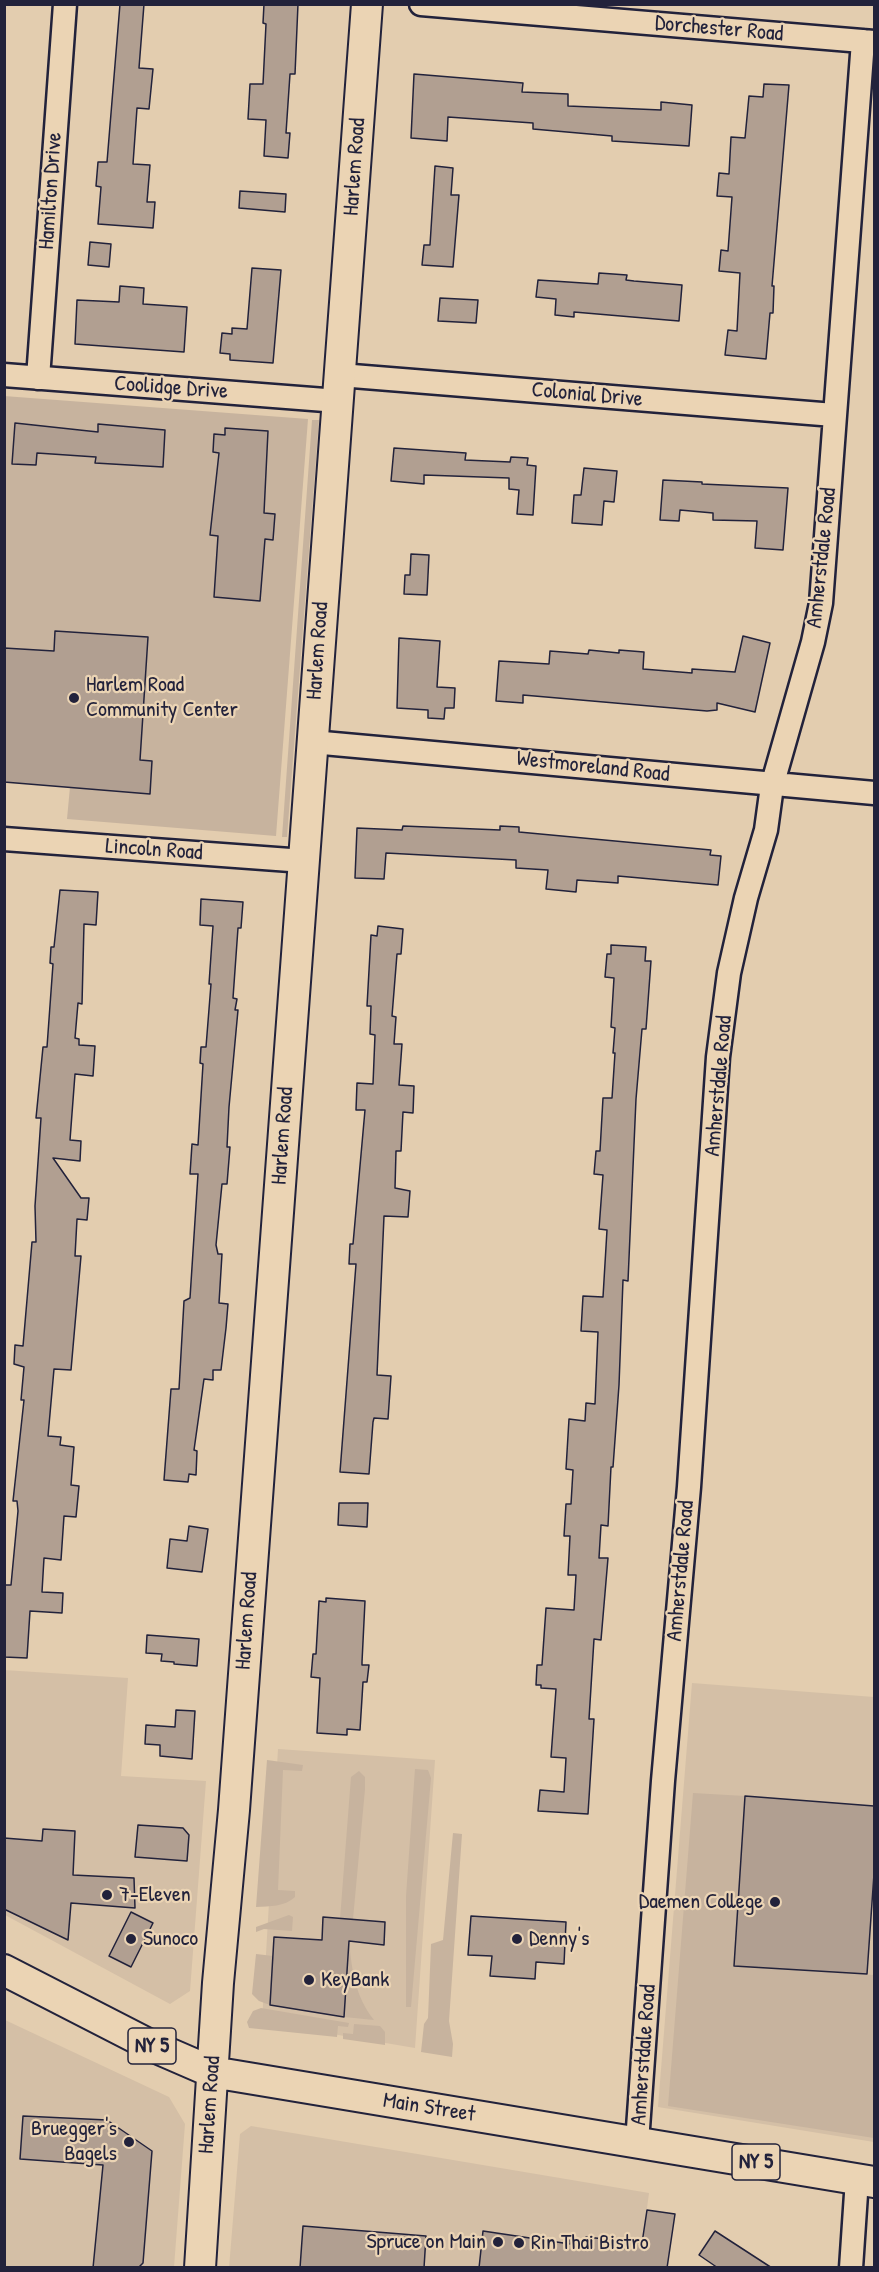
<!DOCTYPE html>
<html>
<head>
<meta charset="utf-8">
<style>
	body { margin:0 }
	#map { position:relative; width:879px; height:2272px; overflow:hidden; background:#e3cdaf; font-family:"Patrick Hand",sans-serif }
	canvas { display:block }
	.frame { position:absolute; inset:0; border:6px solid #22223b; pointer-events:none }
</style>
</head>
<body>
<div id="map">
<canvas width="879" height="2272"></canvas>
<div class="frame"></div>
</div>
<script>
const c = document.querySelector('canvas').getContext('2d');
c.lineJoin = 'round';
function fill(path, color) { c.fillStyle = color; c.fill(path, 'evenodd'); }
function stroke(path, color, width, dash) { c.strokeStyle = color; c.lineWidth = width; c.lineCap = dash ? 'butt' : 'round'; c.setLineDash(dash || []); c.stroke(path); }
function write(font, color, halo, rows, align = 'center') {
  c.font = font + ' "Patrick Hand",sans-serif'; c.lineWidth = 4.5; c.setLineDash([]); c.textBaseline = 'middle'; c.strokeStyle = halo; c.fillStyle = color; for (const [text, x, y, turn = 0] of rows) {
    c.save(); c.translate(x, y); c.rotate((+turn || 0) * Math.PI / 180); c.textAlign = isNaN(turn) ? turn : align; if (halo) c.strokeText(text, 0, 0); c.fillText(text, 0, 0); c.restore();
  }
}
const built = new Path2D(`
	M4 1670 128 1678 121 1776 206 1781 190 1991 170 2004 5 1915Z
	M692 1683 874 1697V2142L658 2107Z
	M278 1749 435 1760 415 2048 262 2022Z
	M5 2020 169 2097 185 2124 174 2267 5 2268Z
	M251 2126 649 2193 639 2267 229 2268 240 2134Z`);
const green = new Path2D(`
	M4 396 308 419 276 836 67 819 70 787 152 761 140 760 148 638 55 631 54 651 5 648Z
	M312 420H319L287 837H282Z
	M267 1760 303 1765 302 1771 283 1770 278 1890 295 1891V1897C284 1907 270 1906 256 1907Z
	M415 1769 428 1770 431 1778 411 2007H406V1896Z
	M359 1771 365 1777V1789L353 1919H340L351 1777Z
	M693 1793 745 1796 734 1966 874 1975V2138L668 2106Z
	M453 1833 462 1834 449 2021 453 2044 452 2057 421 2052 424 2024 428 2018 431 1944 443 1940Z
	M289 1915 293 1917 292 1931 264 1929 256 1932V1927Z
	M349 1941C352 1971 355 1996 374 2020L344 2017Z
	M256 1954 273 1956 270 2005 259 2001 252 1994Z
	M261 2008 349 2023 348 2027 338 2026 337 2037 249 2028 247 2022 253 2011Z
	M354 2024 380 2026 385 2032V2045L343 2039V2033L353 2034Z`);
const building = new Path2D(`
	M120 4H144L139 68 153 69 149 109 137 108 133 164 150 165 147 202H155L153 228 98 224 101 187 96 186 98 162H107Z
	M264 4H298L295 74H290L286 133H290L288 158 264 156 266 120 248 119 250 84H263L266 24 263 23Z
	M414 74 523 83 522 92 568 94V106L661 110V102L692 105 689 146 612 141V136L533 129V123L448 117 447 141 411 138Z
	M764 84 789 85 772 286H774L773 313H770L766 359 725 355 728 330 737 331 740 273 719 271 721 250 728 251 732 197 717 196 719 173 729 174 731 137 745 138 749 96 763 97Z
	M435 166 453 168 451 195H459L453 267 422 265 424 245H430Z
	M240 191 286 194 285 212 239 208Z
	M90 242 111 244 109 267 88 265Z
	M252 268 281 270 273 363 230 360V354L220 353 222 333 232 334V328L247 329Z
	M599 273 627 275 626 280 634 281 682 285 679 321 574 312V317L555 315 556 299 536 297 538 280 598 284Z
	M120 286 144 288 143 304 187 307 184 352 75 344 77 300 119 302Z
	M440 298 478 300 476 323 438 321Z
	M15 423 98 432V424L165 430 163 467 95 463 96 457 37 453 36 465 12 464Z
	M225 428 268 431 264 513 275 514 273 540 265 539 260 601 214 597 218 536 210 535 219 453 213 452 214 434 225 435Z
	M394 448 466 453 465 460 510 462 511 457 528 458 527 465 536 466 533 515 517 514 519 490 509 489V478L424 475V484L391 481Z
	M584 468 617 471 614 502 604 501 602 525 572 523 574 495H581Z
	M663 480 702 482V484L788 488 783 550 755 548 757 521 713 520V513L680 510 679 521 660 520Z
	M411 554 429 555 427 595 404 594 405 575H410Z
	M55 631 148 637 140 760 152 761 150 794 4 782V648L54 651Z
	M743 636 770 643 755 712 717 703V710L707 711 523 695V703L496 701 499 661 549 664 550 651 588 654 589 650 619 653V650L644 652 643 669 692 673V669L735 672Z
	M399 638 440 641 437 687 455 688 454 708H445L444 719 428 718V710L397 708Z
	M403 826 500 830V826L519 827V832L711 850 710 855 721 856 718 885 618 876V883L577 880 576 892 546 889 548 870 516 868V860L386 853 384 879 355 878 357 828 402 830Z
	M60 890 98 892 96 925 84 924 82 1004 78 1003 75 1038 79 1039V1045L95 1046 93 1076 75 1074 70 1140 81 1141 80 1161 53 1158 81 1198H89L87 1220 77 1219 75 1256H81L71 1370 54 1369 48 1436 61 1437 60 1445 74 1447 71 1485 79 1486 76 1517 64 1516 61 1560 44 1558 42 1592 63 1593 62 1613 30 1611 27 1658 4 1657V1585H11L18 1511 17 1501H13L24 1400H21L24 1367 14 1364 15 1345 23 1346 32 1242H36L35 1206 41 1118H36L43 1047H47L53 964 50 963 51 947H54Z
	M201 899 243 902 241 928H238L233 998 237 999 235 1010H238L229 1107 227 1147H230L227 1184H222L216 1245 218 1254H222L219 1303 228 1304 226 1328 221 1370H213V1380L204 1379 194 1450 197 1451 196 1475 189 1474 188 1482 164 1480 171 1389H179L184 1301 190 1298 198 1174H190L192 1144 198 1145 203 1064 200 1063 201 1047H206L211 984H209L213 926 200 925Z
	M378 926 403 929 401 954H397L392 1016 396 1017 394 1044H402L399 1085 414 1086 413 1113 403 1112 401 1151H396L395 1188 410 1191 408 1217 384 1216 377 1375 391 1376 388 1419 374 1418 373 1422 369 1474 340 1472 356 1264H349L350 1244H353L365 1110H356L357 1083 373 1084 375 1035 370 1034 371 1006H367L371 935 377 936Z
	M611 945 646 947 645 961H651L646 1029H642L636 1099 628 1281 623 1280 619 1385 613 1467H611L608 1526 601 1525 599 1558H608L601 1640 594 1639 589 1719H594L588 1814 538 1811 540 1790 564 1792 566 1758 551 1757 556 1689 541 1688V1685H536L537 1665H542L546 1608 574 1610 576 1575H568L570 1536H564L566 1504H571L573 1470 566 1469 569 1419 585 1421 586 1403 595 1404 598 1332 581 1331 583 1296 603 1297 607 1230 599 1229 603 1175 594 1174 596 1151H600L603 1098H612L615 1053H613L615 1028 611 1027 614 978 605 977 607 954H611Z
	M339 1503H368L367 1527 338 1525Z
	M189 1526 208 1529 202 1572 167 1568 170 1539 187 1541Z
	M326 1598 365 1601 362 1662V1665H369L367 1682H363L360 1730 347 1729V1735L317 1733 320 1678 311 1677 313 1654H316L319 1601 326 1602Z
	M147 1635 199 1639 197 1666 174 1664V1662L161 1661 162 1654 146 1653Z
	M176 1710 195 1711 192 1759 160 1756V1745L145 1744 146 1725 175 1727Z
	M745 1796 874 1806V1874L867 1974 734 1966Z
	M138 1825 183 1828 189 1835 187 1861 135 1857Z
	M43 1829 75 1831 73 1875 134 1878 135 1908 71 1903 68 1940 4 1909V1838L42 1841Z
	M131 1912 153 1923 131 1967 109 1956Z
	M471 1916 566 1922 564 1964 536 1962 535 1979 490 1976 492 1956 468 1955Z
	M323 1917 385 1922 384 1945 349 1941 344 2017 270 2005 274 1937 322 1940Z
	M23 2116 107 2120 152 2151 143 2263 138 2268H93L103 2165 20 2159Z
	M647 2210 675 2214 667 2268H479L483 2231 570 2244V2240L585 2242 586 2237 642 2243Z
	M303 2226 426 2236 424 2268H300Z
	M715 2231 772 2268H718L699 2255Z`);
const minor = new Path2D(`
	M421 4 874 42
	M4 375 338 401
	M340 375 834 415
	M38 378 65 4
	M312 742 874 793
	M4 839 304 861
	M637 2142 663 1781 689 1487 718 1057 729 973 746 898 766 830 772 786 813 642 821 603 863 41
	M851 2268 857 2179`);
const major = new Path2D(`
	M4 1970 152 2046 212 2072 874 2182
	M200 2268 218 1983 234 1810 367 4`);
const markers = [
	[74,698,6,"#22223b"],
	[107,1895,6,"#22223b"],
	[775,1902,6,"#22223b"],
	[131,1939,6,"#22223b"],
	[517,1939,6,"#22223b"],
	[309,1980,6,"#22223b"],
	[129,2142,6,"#22223b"],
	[498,2242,6,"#22223b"],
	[519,2243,6,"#22223b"]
];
const shields = [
	[152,2046,48],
	[756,2162,48]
];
const shieldNames = [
	["NY 5",152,2046],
	["NY 5",756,2162]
];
const streetNames = [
	["Dorchester Road",719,29,5],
	["Harlem Road",355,167,-86],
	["Hamilton Drive",51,191,-86],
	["Coolidge Drive",171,388,4],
	["Colonial Drive",587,395,5],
	["Amherstdale Road",822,558,-84],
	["Harlem Road",318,651,-86],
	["Westmoreland Road",593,767,6],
	["Lincoln Road",154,850,4],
	["Amherstdale Road",719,1086,-85],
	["Harlem Road",283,1136,-86],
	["Amherstdale Road",681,1571,-85],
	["Harlem Road",247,1621,-86],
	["Amherstdale Road",644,2055,-86],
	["Harlem Road",210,2105,-86],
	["Main Street",429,2108,9]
];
const poiNames = [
	["Harlem Road",86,685],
	["Community Center",86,710],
	["7-Eleven",119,1895],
	["Daemen College",763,1902,"right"],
	["Sunoco",143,1939],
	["Denny's",529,1939],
	["KeyBank",321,1980],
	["Bruegger's",117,2129,"right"],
	["Bagels",117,2154,"right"],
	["Spruce on Main",486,2242,"right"],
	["Rin Thai Bistro",531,2243]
];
fill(built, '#d4bfa6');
fill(green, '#c7b39e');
fill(building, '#b19f91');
stroke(building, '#22223b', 1.5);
stroke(minor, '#22223b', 27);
stroke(major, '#22223b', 34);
stroke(minor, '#ebd4b4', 22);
stroke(major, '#ebd4b4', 30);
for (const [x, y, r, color] of markers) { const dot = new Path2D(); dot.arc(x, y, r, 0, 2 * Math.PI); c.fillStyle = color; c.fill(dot); stroke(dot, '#ebd4b4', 2); }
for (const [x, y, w] of shields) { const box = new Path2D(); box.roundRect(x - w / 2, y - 18, w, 36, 4.5); c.fillStyle = '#ebd4b4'; c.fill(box); stroke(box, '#22223b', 1.5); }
write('bold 21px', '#22223b', null, shieldNames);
write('22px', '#22223b', '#ebd4b4', streetNames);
write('22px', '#22223b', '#ebd4b4', poiNames, 'left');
</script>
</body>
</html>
